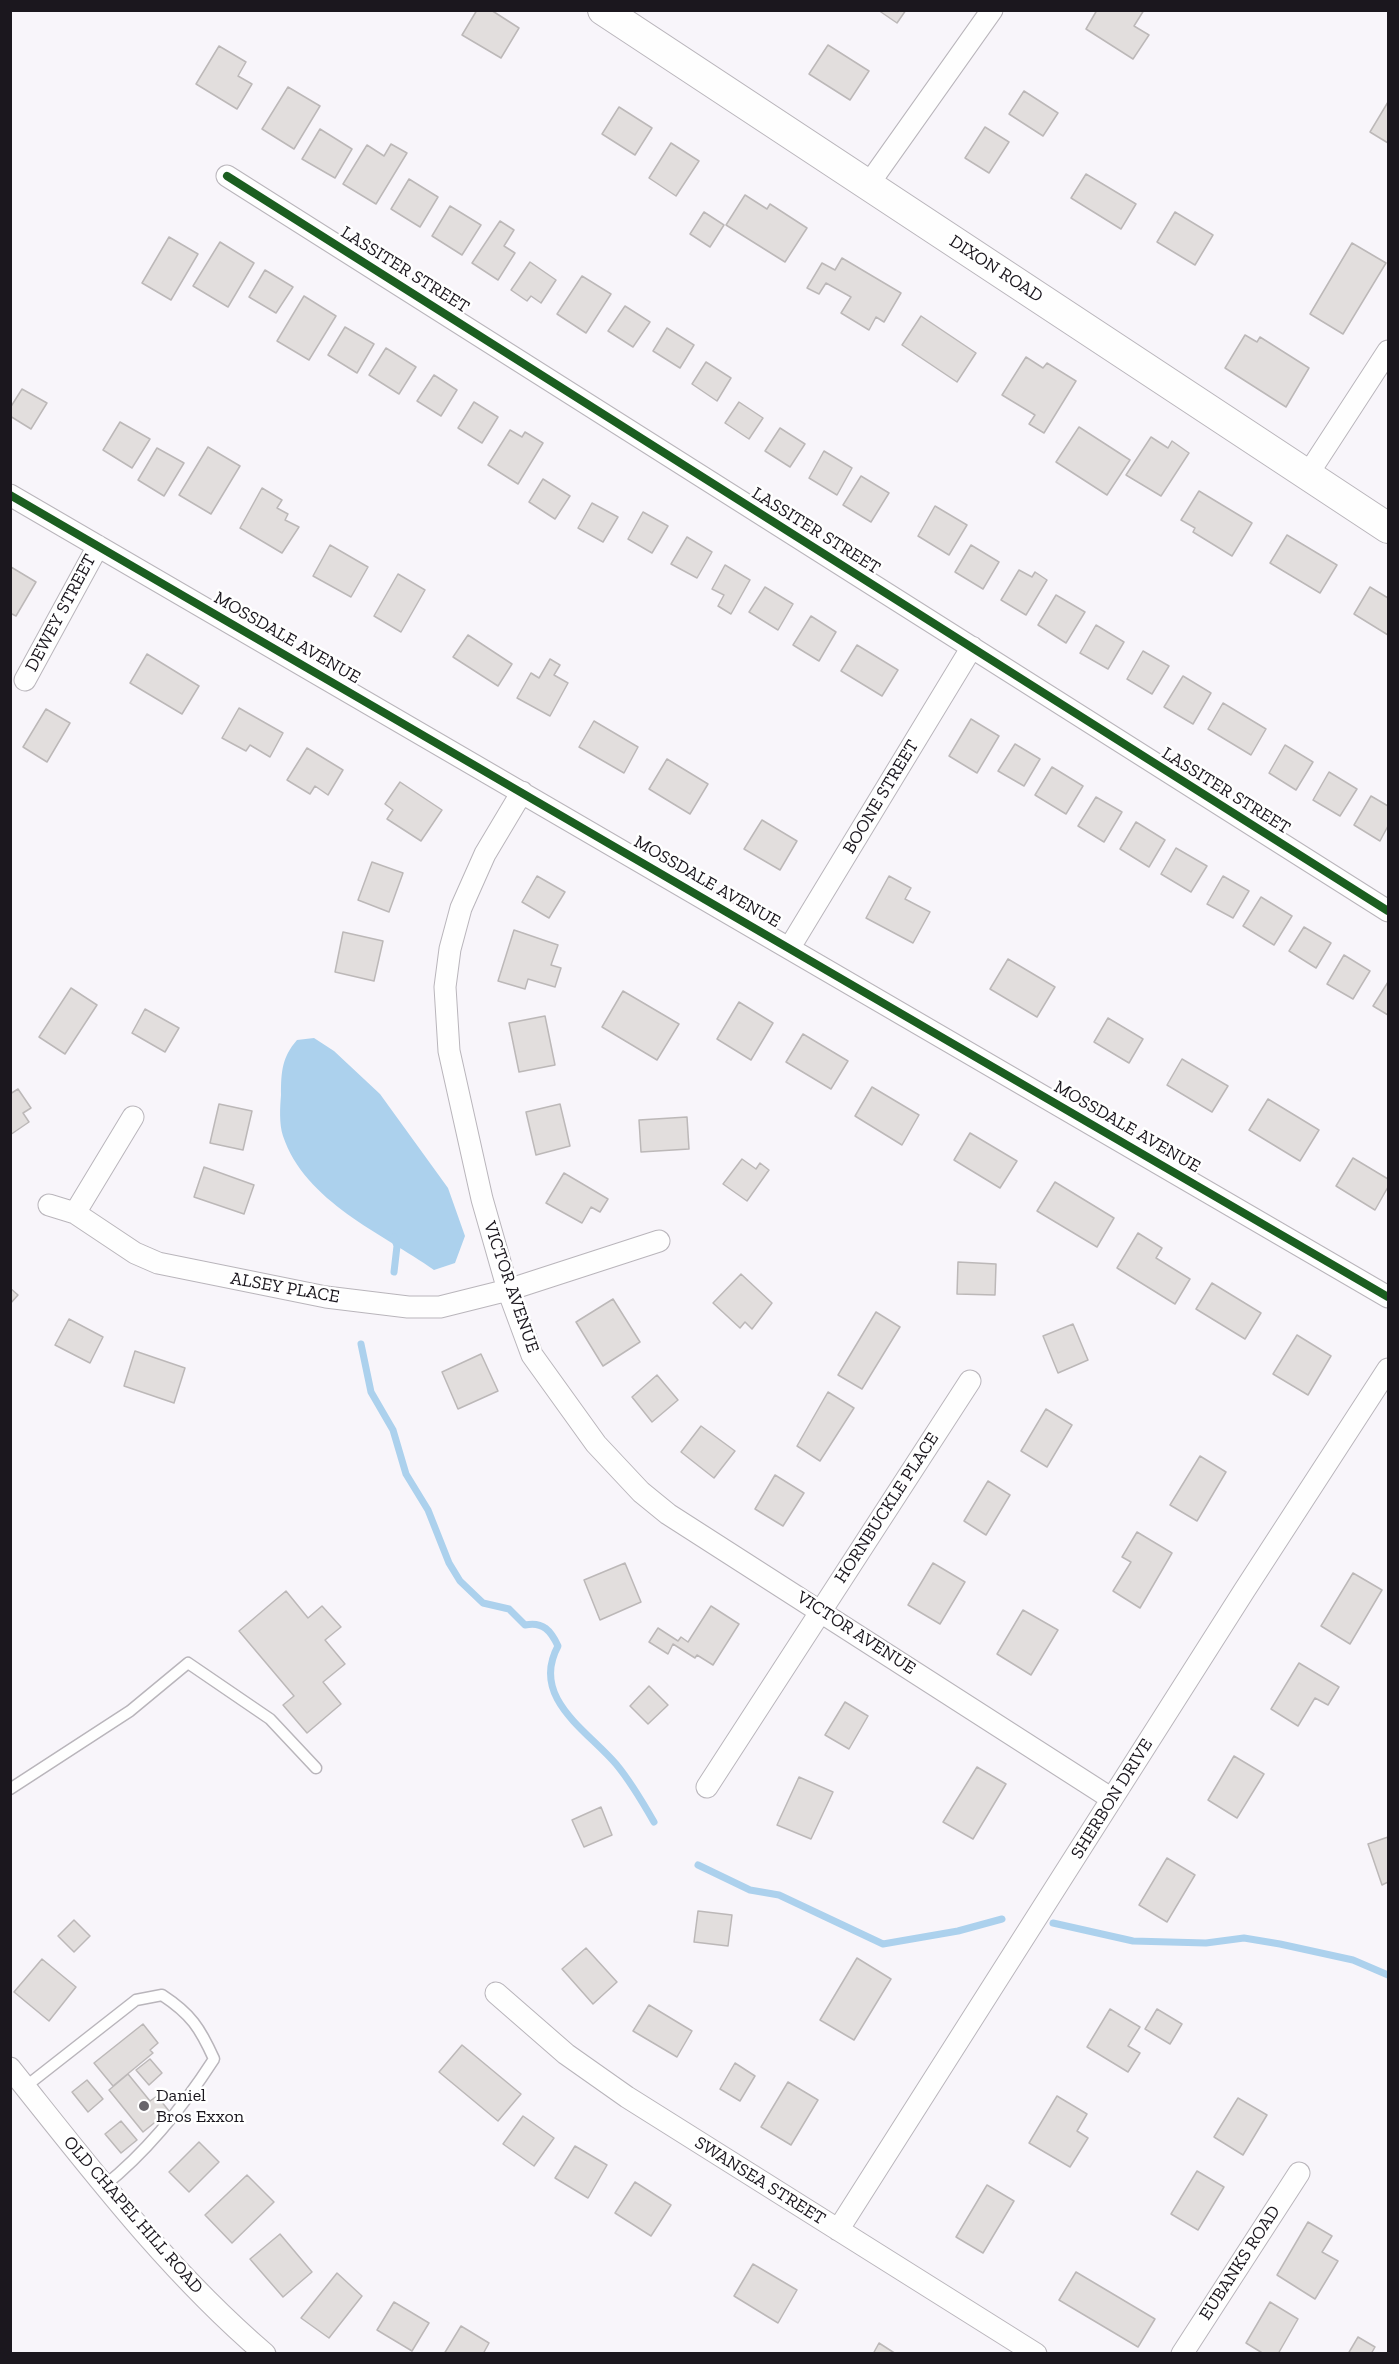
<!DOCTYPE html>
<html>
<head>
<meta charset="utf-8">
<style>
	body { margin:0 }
	#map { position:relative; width:1399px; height:2364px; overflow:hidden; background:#f8f5fa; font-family:"Zilla Slab",serif }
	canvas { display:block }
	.frame { position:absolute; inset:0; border:12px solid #1b171e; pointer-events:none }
</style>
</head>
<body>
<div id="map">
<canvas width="1399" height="2364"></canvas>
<div class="frame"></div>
</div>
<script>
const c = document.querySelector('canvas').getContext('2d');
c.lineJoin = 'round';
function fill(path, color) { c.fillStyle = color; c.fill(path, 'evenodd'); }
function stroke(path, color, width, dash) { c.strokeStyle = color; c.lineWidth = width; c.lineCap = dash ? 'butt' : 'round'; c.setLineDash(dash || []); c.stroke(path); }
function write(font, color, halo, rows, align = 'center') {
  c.font = font + ' "Zilla Slab",serif'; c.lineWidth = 5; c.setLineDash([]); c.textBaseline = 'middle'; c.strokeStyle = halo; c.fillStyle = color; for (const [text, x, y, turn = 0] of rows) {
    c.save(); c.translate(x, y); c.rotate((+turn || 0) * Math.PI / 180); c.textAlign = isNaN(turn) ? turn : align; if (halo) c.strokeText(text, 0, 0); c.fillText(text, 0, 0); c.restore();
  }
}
const water = new Path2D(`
	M314 1038 334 1051 380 1094 448 1188 465 1236 455 1263 434 1270C382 1233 305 1202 283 1136 279 1124 280 1107 281 1095 281 1072 282 1057 297 1040Z`);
const stream = new Path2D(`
	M394 1237 397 1246 394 1272
	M361 1344 371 1392 393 1430 406 1474 428 1510 449 1563 460 1581 483 1603 509 1609 525 1625C543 1621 551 1631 558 1646 530 1698 587 1730 616 1764 631 1782 642 1801 654 1822
	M698 1865 750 1890 779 1895 883 1944 958 1931 1002 1919
	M1053 1923 1133 1941 1206 1943 1244 1938 1280 1944 1353 1960 1388 1975`);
const building = new Path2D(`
	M477 10H491L519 28 501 58 462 35Z
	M878 10H906L897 23Z
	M1097 10H1144L1134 26 1149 35 1133 59 1086 29Z
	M828 45 869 71 850 100 809 74Z
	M219 46 246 62 238 76 252 84 237 109 196 84Z
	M288 87 320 106 294 149 262 129Z
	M1024 91 1058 113 1043 136 1009 114Z
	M1388 102V143L1370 132Z
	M619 107 652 128 635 155 602 134Z
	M985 127 1009 142 989 173 965 158Z
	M320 129 352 149 335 178 302 159Z
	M671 143 699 161 676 196 649 178Z
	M391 144 407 153 376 204 343 184 367 145 384 156Z
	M1086 174 1136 204 1121 229 1071 198Z
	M409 179 438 197 420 227 391 209Z
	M745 195 767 209 770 204 807 228 785 262 726 225Z
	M450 206 481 225 462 255 432 236Z
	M704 212 724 225 710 247 690 234Z
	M1175 212 1213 235 1195 265 1157 242Z
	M500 221 514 230 504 246 515 253 498 280 472 263Z
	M169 237 198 254 171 300 142 283Z
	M220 242 254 263 228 307 193 286Z
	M1352 243 1386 263 1343 334 1310 314Z
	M842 258 901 293 884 322 876 317 869 330 841 313 851 297 826 283 819 294 807 288 822 263 835 270Z
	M530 262 556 280 541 303 531 296 527 301 511 290Z
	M265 270 293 287 276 313 249 297Z
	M582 276 611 294 586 333 557 314Z
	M304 296 336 316 309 360 277 341Z
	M625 306 650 322 633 347 608 331Z
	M921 316 976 353 957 382 902 345Z
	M345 327 374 344 357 373 328 355Z
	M667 328 694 345 680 368 653 351Z
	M1245 335 1257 342 1260 337 1309 368 1286 407 1225 368Z
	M386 348 416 367 399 394 369 375Z
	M1026 357 1043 368 1047 363 1076 381 1044 433 1029 424 1035 415 1002 395Z
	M706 362 731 378 717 401 692 384Z
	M434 375 457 390 441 416 417 401Z
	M22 389 47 403 31 429 10 416V408Z
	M474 402 498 417 482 443 458 428Z
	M739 402 763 418 749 439 725 423Z
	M120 422 150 439 132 468 103 450Z
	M1079 427 1130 460 1107 495 1056 462Z
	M780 428 805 444 790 467 765 451Z
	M510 430 522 437 525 432 543 443 518 484 488 465Z
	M1151 437 1168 448 1172 441 1189 453 1161 496 1126 475Z
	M208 447 240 466 211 514 179 495Z
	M157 448 184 463 164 496 138 480Z
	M824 451 852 468 837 495 809 478Z
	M861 476 889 493 871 522 843 505Z
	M543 479 570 496 555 519 529 502Z
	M262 488 282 500 277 508 288 514 285 520 299 527 282 553 240 528Z
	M1199 491 1252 523 1232 556 1193 532 1195 528 1181 520Z
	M592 503 618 517 603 542 578 528Z
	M935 506 967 525 949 555 918 536Z
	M643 512 668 526 652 553 628 539Z
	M1287 535 1337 565 1320 593 1270 563Z
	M687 537 712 552 697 578 671 564Z
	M330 545 368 567 351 597 313 576Z
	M971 545 999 562 983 589 955 572Z
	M725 565 750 580 731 614 718 606 724 595 712 589Z
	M11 567 36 582 16 616 10 613Z
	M1019 570 1032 577 1035 572 1047 580 1026 615 1001 600Z
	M398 574 425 590 401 632 374 616Z
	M765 587 793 604 778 630 749 612Z
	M1370 587 1388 598V635L1354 614Z
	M1056 595 1085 612 1066 643 1038 625Z
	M811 616 836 632 819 661 793 645Z
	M1096 625 1124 642 1108 669 1080 653Z
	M468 635 512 664 498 686 453 657Z
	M857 645 898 670 882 696 841 671Z
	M1143 651 1169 666 1152 694 1127 679Z
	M147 654 199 686 182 714 130 683Z
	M550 659 560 665 554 675 568 683 550 716 517 698 531 673 539 678Z
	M1183 676 1211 693 1193 724 1164 707Z
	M1223 703 1266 729 1251 755 1208 729Z
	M239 708 283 733 270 757 250 745 246 751 222 738Z
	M46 709 70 723 47 762 23 747Z
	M971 719 999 736 977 773 949 756Z
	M594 721 638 747 624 773 579 747Z
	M1015 744 1040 759 1024 786 998 771Z
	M1285 745 1313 762 1296 790 1269 773Z
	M307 748 343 770 328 795 315 786 310 794 287 780Z
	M667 759 708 784 690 814 649 789Z
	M1052 767 1083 786 1066 814 1035 795Z
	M1329 772 1357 789 1340 816 1313 800Z
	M400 782 442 810 421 841 387 819 393 810 385 804Z
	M1371 796 1388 806V826L1380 841 1354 825Z
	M1096 797 1122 812 1104 842 1078 826Z
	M762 820 797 841 780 870 744 849Z
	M1136 822 1165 840 1149 867 1120 849Z
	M1176 848 1207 866 1191 892 1161 874Z
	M372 862 403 873 389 912 358 900Z
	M537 876 565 892 549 918 522 902Z
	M889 876 911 888 905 899 930 912 913 943 866 918Z
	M1223 876 1249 891 1233 918 1207 904Z
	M1261 897 1292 916 1274 945 1243 926Z
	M1304 927 1331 943 1316 968 1289 951Z
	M514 930 558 945 551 965 561 968 555 987 528 979 525 989 498 981Z
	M343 932 383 941 374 981 335 972Z
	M1344 955 1370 971 1353 999 1327 984Z
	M1008 959 1055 987 1037 1017 990 989Z
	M1388 982V1015L1373 1006Z
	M71 988 97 1005 65 1054 39 1037Z
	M623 991 679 1024 657 1060 602 1027Z
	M739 1002 773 1023 751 1060 717 1039Z
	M145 1009 179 1028 165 1052 132 1033Z
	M545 1016 555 1065 519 1072 509 1023Z
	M1108 1018 1143 1039 1129 1063 1094 1042Z
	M803 1034 848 1061 831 1089 786 1062Z
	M1182 1059 1228 1086 1212 1112 1167 1085Z
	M872 1087 919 1115 902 1145 855 1116Z
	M18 1089 31 1108 23 1113 29 1122 10 1135V1094Z
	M1268 1099 1319 1130 1300 1161 1249 1130Z
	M219 1104 252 1111 243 1150 210 1143Z
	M560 1104 570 1146 536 1155 526 1112Z
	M687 1117 689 1149 641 1152 639 1120Z
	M970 1133 1017 1161 1000 1188 954 1160Z
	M1353 1158 1388 1179V1187L1375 1210 1336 1186Z
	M742 1159 756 1169 760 1163 769 1170 747 1201 723 1184Z
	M204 1167 254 1185 244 1214 194 1197Z
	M564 1173 608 1199 600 1212 591 1207 582 1223 546 1203Z
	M1055 1182 1114 1218 1097 1247 1037 1211Z
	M1138 1233 1162 1248 1156 1258 1190 1279 1175 1304 1117 1268Z
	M958 1262 996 1264 995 1295 957 1294Z
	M741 1274 772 1303 752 1329 745 1322 740 1328 713 1303Z
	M1212 1283 1261 1313 1245 1339 1196 1309Z
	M10 1288 18 1295 10 1304Z
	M613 1299 640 1342 603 1366 576 1322Z
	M876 1312 900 1327 862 1389 838 1375Z
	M69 1319 103 1337 90 1363 55 1345Z
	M1073 1324 1088 1360 1058 1373 1043 1336Z
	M1297 1335 1331 1356 1308 1395 1273 1374Z
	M135 1351 185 1368 174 1403 124 1386Z
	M481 1354 498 1391 458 1409 442 1372Z
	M657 1375 678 1400 652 1422 632 1397Z
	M828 1392 854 1408 820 1461 797 1446Z
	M1046 1409 1072 1425 1047 1467 1021 1451Z
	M701 1426 735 1451 714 1478 681 1452Z
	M1200 1456 1226 1472 1197 1521 1170 1505Z
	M775 1475 804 1493 783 1526 755 1509Z
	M988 1481 1010 1495 986 1535 964 1521Z
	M1137 1532 1172 1553 1140 1608 1113 1591 1131 1562 1122 1557Z
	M625 1563 641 1602 600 1620 584 1580Z
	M933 1563 965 1582 940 1624 908 1605Z
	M1353 1573 1382 1590 1350 1644 1321 1626Z
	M286 1591 308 1618 322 1606 341 1627 325 1640 345 1664 323 1682 341 1704 307 1733 283 1705 294 1696 239 1631Z
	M711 1606 739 1624 713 1665 697 1655 695 1658 673 1644 668 1654 649 1642 658 1628 678 1641 681 1637 688 1642Z
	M1023 1610 1058 1630 1031 1675 997 1654Z
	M1299 1663 1339 1687 1328 1705 1315 1698 1298 1726 1271 1709Z
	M649 1686 668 1705 648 1724 630 1706Z
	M845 1702 868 1716 849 1749 825 1735Z
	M1234 1756 1264 1774 1237 1818 1208 1800Z
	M977 1767 1006 1784 973 1839 943 1822Z
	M799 1777 833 1792 811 1839 777 1825Z
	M601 1807 612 1835 584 1847 572 1820Z
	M1388 1837V1882L1382 1885 1368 1844Z
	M1167 1858 1195 1875 1167 1922 1139 1905Z
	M698 1911 732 1915 728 1946 694 1942Z
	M74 1920 90 1936 74 1952 58 1936Z
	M586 1948 617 1982 593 2004 562 1969Z
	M857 1958 891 1979 854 2040 820 2020Z
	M42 1959 76 1987 49 2021 14 1992Z
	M649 2005 692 2031 677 2057 633 2031Z
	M1110 2009 1140 2027 1128 2046 1140 2053 1128 2072 1087 2047Z
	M1157 2009 1182 2024 1170 2044 1145 2029Z
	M143 2024 158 2043 150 2050 153 2053 113 2086 94 2063Z
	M462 2045 521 2094 498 2121 439 2072Z
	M150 2059 162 2073 149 2085 136 2070Z
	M735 2063 755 2076 740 2101 720 2089Z
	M128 2074 150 2101 157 2096 169 2111 143 2132 109 2090Z
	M87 2080 103 2099 88 2112 72 2092Z
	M788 2082 818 2100 791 2145 761 2127Z
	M1057 2096 1087 2114 1077 2131 1088 2138 1070 2167 1029 2143Z
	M1238 2098 1267 2115 1243 2155 1214 2137Z
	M523 2116 554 2138 534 2166 503 2144Z
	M121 2121 137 2140 121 2153 105 2134Z
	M199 2142 219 2162 189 2192 169 2172Z
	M575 2146 607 2165 588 2198 555 2178Z
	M1197 2171 1224 2187 1198 2230 1171 2214Z
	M247 2175 274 2202 232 2243 205 2215Z
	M635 2182 671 2205 651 2236 615 2213Z
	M987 2185 1014 2201 983 2253 956 2237Z
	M1308 2222 1332 2236 1322 2252 1338 2261 1315 2299 1277 2275Z
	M280 2234 312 2272 283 2297 250 2259Z
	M753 2264 797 2290 778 2323 734 2296Z
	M1076 2272 1155 2319 1138 2347 1059 2300Z
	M337 2273 362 2296 329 2338 301 2318Z
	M394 2302 429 2323 412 2351 377 2330Z
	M1270 2302 1298 2319 1278 2354H1264L1246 2343Z
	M461 2326 489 2343 483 2354H444Z
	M1358 2337 1375 2347 1371 2354H1348Z
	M879 2343 896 2354H873Z`);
const lane = new Path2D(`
	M10 1789 130 1711 188 1663 270 1719 316 1768
	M25 2087 136 2000 162 1995C191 2014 200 2028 214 2059 183 2107 149 2150 104 2186`);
const street = new Path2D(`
	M227 176 1388 911
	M868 185 992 10
	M1308 474 1388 351
	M10 495 1388 1297
	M25 680 98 546
	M522 792 485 854 461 908 450 949 445 987 449 1051 482 1199 508 1290 532 1355 596 1444 641 1492 668 1514 1112 1799
	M790 947 972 647
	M133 1117 75 1213 135 1253 158 1263 326 1297 408 1307H440L508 1290 659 1241
	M49 1205 75 1213
	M707 1787 970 1381
	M496 1993 566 2054 627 2097 1036 2354
	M10 2068C90 2168 167 2270 265 2354
	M838 2230 1244 1591 1388 1369
	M1182 2354 1299 2173`);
const secondary = new Path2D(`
	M603 10 1388 528`);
const cycleway = new Path2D(`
	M227 176 1388 911
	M10 495 1388 1297`);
const markers = [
	[144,2106,6,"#68656b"]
];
const streetNames = [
	["DIXON ROAD",996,269,33],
	["LASSITER STREET",405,270,32],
	["LASSITER STREET",816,531,32],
	["DEWEY STREET",61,613,-62],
	["MOSSDALE AVENUE",287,638,30],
	["LASSITER STREET",1226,791,32],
	["BOONE STREET",881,797,-59],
	["MOSSDALE AVENUE",707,882,30],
	["MOSSDALE AVENUE",1127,1127,30],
	["VICTOR AVENUE",511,1287,71],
	["ALSEY PLACE",285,1288,10],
	["HORNBUCKLE PLACE",887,1508,-57],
	["VICTOR AVENUE",856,1633,33],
	["SHERBON DRIVE",1112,1799,-58],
	["SWANSEA STREET",760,2181,32],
	["OLD CHAPEL HILL ROAD",133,2215,49],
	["EUBANKS ROAD",1240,2263,-57]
];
const poiNames = [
	["Daniel",156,2096],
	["Bros Exxon",156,2117]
];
fill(water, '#acd1ed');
stroke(stream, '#acd1ed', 7);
fill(building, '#e2dedd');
stroke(building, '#bcb8b8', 1.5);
stroke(lane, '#b9b5bb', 13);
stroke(street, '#b9b5bb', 23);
stroke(secondary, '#b9b5bb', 32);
stroke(lane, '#fefefe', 10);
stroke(street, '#fefefe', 21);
stroke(secondary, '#fefefe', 30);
stroke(cycleway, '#1b5e20', 8);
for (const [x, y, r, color] of markers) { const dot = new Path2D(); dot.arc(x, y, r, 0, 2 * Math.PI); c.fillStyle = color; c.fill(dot); stroke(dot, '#fff', 2); }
write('18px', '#1b171e', '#fff', streetNames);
write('18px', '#1b171e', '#fff', poiNames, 'left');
</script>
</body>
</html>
